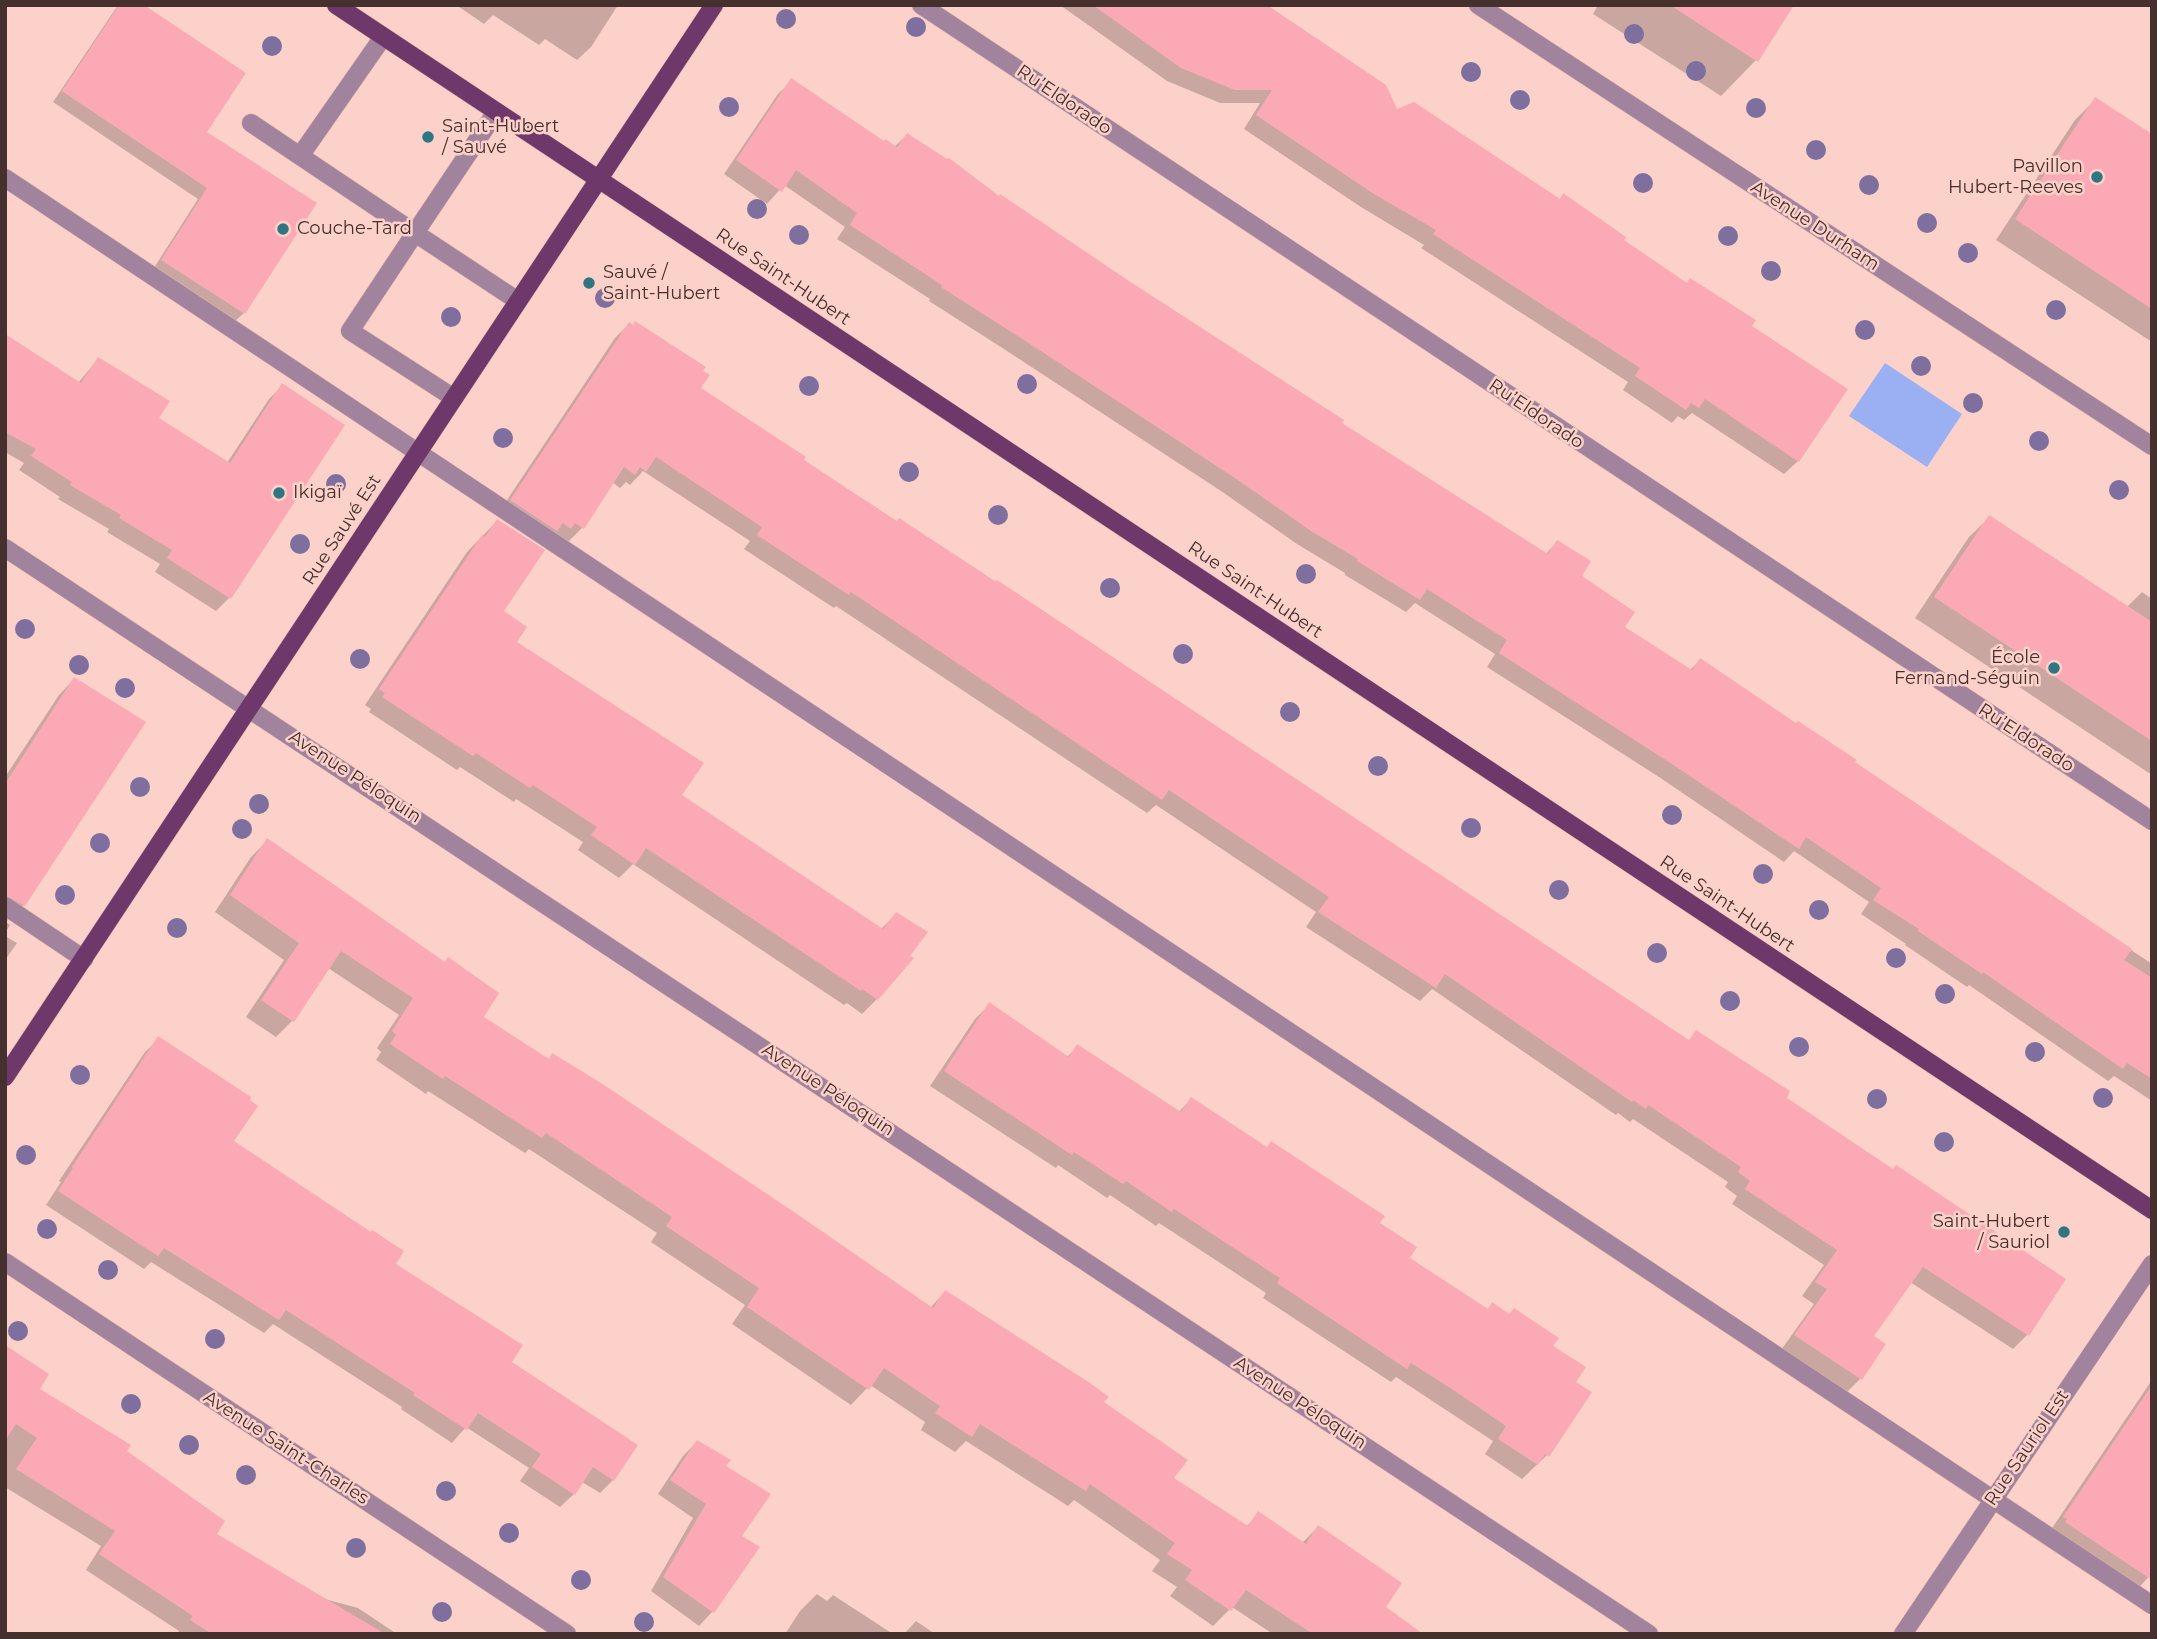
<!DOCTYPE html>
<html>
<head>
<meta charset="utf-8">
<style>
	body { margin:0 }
	#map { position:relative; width:2157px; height:1639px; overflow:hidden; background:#fcd1c9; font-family:Montserrat,sans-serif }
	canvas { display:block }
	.frame { position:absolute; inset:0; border:7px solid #45302d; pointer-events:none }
</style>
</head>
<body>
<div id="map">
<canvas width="2157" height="1639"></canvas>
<div class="frame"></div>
</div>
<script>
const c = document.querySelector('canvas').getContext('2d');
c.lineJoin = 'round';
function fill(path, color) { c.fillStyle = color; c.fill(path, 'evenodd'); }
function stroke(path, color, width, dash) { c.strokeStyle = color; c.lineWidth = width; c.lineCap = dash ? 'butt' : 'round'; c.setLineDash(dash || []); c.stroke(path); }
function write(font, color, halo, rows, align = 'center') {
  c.font = font + ' Montserrat,sans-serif'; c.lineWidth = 5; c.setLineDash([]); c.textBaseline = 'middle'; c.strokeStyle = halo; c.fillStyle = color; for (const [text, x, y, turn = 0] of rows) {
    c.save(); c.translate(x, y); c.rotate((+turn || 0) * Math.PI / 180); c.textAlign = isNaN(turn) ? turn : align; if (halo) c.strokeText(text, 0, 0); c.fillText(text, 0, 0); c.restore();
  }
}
const green = new Path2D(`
	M1885 363 1962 414 1927 467 1849 416Z`);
const shadow = new Path2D(`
	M118 5H142L205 132 244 313 233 323 152 271 198 199 53 102Z
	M456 5H618L591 47 577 60 545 39 539 45 493 15 484 24Z
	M1060 5H1264L1396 112 1559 200 1563 196 1622 240 1750 326 1798 461 1784 474 1692 413 1684 420 1678 416 1672 423 1623 390 1628 382 1421 248 1424 245 1361 207 1244 129 1260 103H1220L1167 81Z
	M1598 5H1792L1756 60 1721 96 1593 14Z
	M792 81 884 143 894 147 907 135 999 198 1340 423 1545 555 1557 542 1579 577 1623 627 1690 670 1700 660 2152 964V1101L2114 1076 2108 1081 1969 985 1967 987 1905 945 1906 944 1861 914 1869 902 1794 851 1784 862 1659 777 1487 667 1495 654 1415 603 1406 612 1345 575V573L1297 544 1221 491 1007 351 929 301 930 299 837 239 845 227 784 185 767 204 724 174 778 94Z
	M2095 100 2152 137V342L1996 240 2075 120Z
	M629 324 699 388 802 460 1688 1041 1697 1032 1785 1099 1892 1171 2063 1280 2027 1335 2013 1349 1910 1282 1872 1337 1860 1379 1846 1393 1781 1350 1814 1304 1802 1296 1824 1265 1732 1204 1737 1196 1725 1187 1728 1182 1633 1119 1630 1122 1618 1113 1616 1115 1432 989 1420 1001 1306 927 1316 912 1156 805 1147 813 836 606 834 608 744 549 750 541 643 471 630 485 626 482 620 488 612 482 582 528 568 542 561 537 556 542 497 515 615 338Z
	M5 336 78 383 98 359 157 418 227 463 269 399 283 385 229 598 216 611 155 572 160 564 107 532 109 529 58 499 60 497 19 470 24 463 5 452Z
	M1990 517 2126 608 2142 592 2152 599V775L1915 618 1969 537Z
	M497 521 501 612 515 642 680 795 881 929 896 914 907 956 877 999 862 1014 847 1003 844 1005 633 864 619 878 578 850 583 842 516 799 514 802 460 767 457 770 369 712 371 709 365 705 467 552Z
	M74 679 24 905 6 922 10 925 5 933V777L59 695Z
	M267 841 481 1017 548 1060 553 1055 930 1308 945 1292 1101 1403 1172 1479 1246 1527 1258 1514 1302 1543 1318 1527 1407 1634H1273L1232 1607 1213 1626 1170 1596 1177 1587 1152 1571 1160 1560 1074 1500 1068 1506 966 1441 955 1452 921 1430 925 1422 870 1385 851 1405 732 1324 745 1305 651 1242 657 1233 529 1149 525 1153 428 1091 426 1094 376 1060 381 1052 377 1048 399 1015 328 968 292 1021 276 1037 246 1017 284 960 215 912 251 857Z
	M5 936 17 943 5 960Z
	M989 1005 1067 1057 1078 1047 1179 1112 1191 1099 1377 1223 1407 1259 1487 1310 1492 1305 1551 1347 1574 1383 1547 1455 1522 1479 1485 1454 1493 1441 1396 1377 1391 1382 1263 1298 1266 1293 1159 1223 1156 1226 1110 1195 1107 1198 1058 1165 1056 1168 930 1086 975 1019Z
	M159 1039 232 1142 393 1264 510 1362 613 1480 600 1493 582 1482 574 1494 560 1507 520 1481 529 1468 466 1427 452 1443 401 1409 402 1407 273 1324 264 1333 151 1262 144 1269 46 1205 61 1182 59 1181 145 1052Z
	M5 1347 37 1390 124 1451 214 1534 321 1598 358 1608 397 1634H177L179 1631 86 1570 101 1546 5 1487Z
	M2152 1380V1573L2135 1592 2050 1531Z
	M697 1442 724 1467 740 1536 757 1548 712 1612 699 1626 651 1591 693 1518 658 1494 683 1456Z
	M817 1594 827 1601 833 1595 893 1634H785L800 1611Z
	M916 1621 935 1634H904Z`);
const building = new Path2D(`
	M119 5H144L246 73 207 132 317 203 245 314 161 260 207 188 62 91Z
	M1093 5H1267L1386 85 1397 109 1414 102 1560 199 1563 193 1626 237 1624 240 1687 283 1690 278 1756 320 1752 326 1848 389 1799 462 1705 399 1699 408 1691 403 1686 410 1635 376 1640 368 1433 234 1436 230 1374 194 1256 115 1272 90H1235L1181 68Z
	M1670 5H1794L1758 62Z
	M791 78 884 141 885 139 897 147 907 133 947 159 949 158 999 196 1000 194 1132 283 1344 420 1342 423 1548 554 1557 540 1591 561 1582 576 1635 612 1625 627 1692 670 1700 658 1796 723 1798 721 1857 760 1855 762 2132 949 2124 960 2152 978V1079L2127 1063 2123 1069 1983 972 1982 974 1918 931 1919 929 1873 900 1881 888 1806 837 1799 849 1672 764 1499 653 1507 640 1427 589 1420 600 1357 561 1358 559 1311 531 1235 478 1021 338 958 298 941 287 942 285 850 225 857 213 796 170 782 192 736 160Z
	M2095 97 2152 134V309L2015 219Z
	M635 321 706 367 703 371 710 375 701 388 806 457 804 460 851 491 897 521 899 518 995 581 997 580 1689 1040 1696 1030 1790 1091 1787 1098 1893 1169 1896 1165 2066 1279 2029 1336 1923 1267 1874 1336 1886 1344 1862 1380 1794 1335 1827 1289 1815 1282 1837 1250 1745 1189 1750 1181 1738 1172 1741 1167 1648 1105 1646 1109 1633 1100 1632 1102 1445 974 1436 988 1318 912 1329 897 1169 790 1162 800 851 592 849 595 757 535 762 527 656 457 646 472 640 467 635 475 624 467 584 529 575 523 571 529 563 523 557 531 510 500 629 322 633 325Z
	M5 334 81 383 98 357 170 401 159 418 230 463 282 383 345 425 231 599 167 558 172 550 119 518 121 515 70 485 72 482 31 456 36 449 5 432Z
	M1989 515 2152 622V741L1934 597Z
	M497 519 545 550 504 611 527 627 517 642 704 763 682 795 883 929 896 912 928 932 910 956 914 958 878 1000 862 989 861 991 646 848 635 865 591 835 597 827 533 785 530 788 476 753 473 756 382 697 385 693 379 689 482 535 485 537Z
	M74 677 146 722 25 906 5 895V784Z
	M267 838 445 962 448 957 499 993 484 1017 549 1059 552 1053 601 1083 797 1214 933 1308 945 1290 1090 1383 1109 1397 1104 1402 1188 1460 1174 1478 1248 1526 1258 1511 1306 1544 1318 1525 1402 1583 1386 1607 1423 1634H1313L1246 1590 1231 1611 1185 1580 1192 1570 1167 1554 1175 1543 1090 1484 1086 1491 980 1424 972 1437 935 1413 940 1406 884 1368 869 1390 747 1307 759 1288 666 1226 672 1217 546 1133 542 1138 445 1076 443 1079 390 1044 396 1035 392 1031 413 998 341 951 294 1022 261 1000 299 943 230 895Z
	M989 1002 1069 1057 1077 1044 1181 1112 1191 1097 1267 1147 1271 1141 1385 1216 1380 1223 1417 1247 1410 1258 1488 1309 1492 1302 1509 1314 1514 1308 1559 1338 1553 1346 1586 1367 1576 1382 1592 1392 1549 1457 1545 1454 1538 1465 1498 1439 1506 1426 1455 1391 1411 1363 1407 1369 1277 1283 1280 1278 1174 1209 1172 1212 1126 1181 1123 1184 1074 1152 1072 1155 944 1071Z
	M158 1036 251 1097 250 1100 258 1106 234 1141 371 1232 372 1230 404 1251 396 1264 523 1345 512 1362 638 1445 614 1481 593 1467 575 1495 532 1467 541 1454 478 1413 467 1430 413 1395 415 1393 286 1310 279 1320 164 1248 158 1256 58 1191 73 1168 72 1167Z
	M5 1345 49 1374 40 1389 131 1445 127 1451 225 1521 217 1534 385 1634H212L190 1620 193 1616 99 1554 115 1531 16 1469 37 1438 16 1424 5 1441Z
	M2152 1385V1580L2065 1522 2067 1519 2063 1517Z
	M697 1440 731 1460 726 1466 771 1494 742 1536 760 1547 714 1613 663 1577 706 1504 670 1480Z`);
const minor = new Path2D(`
	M921 5 2152 821
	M1478 5 2152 446
	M383 37 300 156 415 233 496 112
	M251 123 300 156
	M5 178 2152 1605
	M454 398 350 331 415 233 518 301
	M5 548 1649 1634
	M5 906 84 959
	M5 1262 567 1634
	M1903 1634 2152 1264`);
const major = new Path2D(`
	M336 5 2152 1210
	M5 1077 714 5`);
const trees = [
	[786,19],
	[916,27],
	[1634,34],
	[272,46],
	[1696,71],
	[1471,72],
	[1520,100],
	[729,107],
	[1756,108],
	[1816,150],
	[1643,183],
	[1869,185],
	[757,209],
	[1927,223],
	[799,235],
	[1728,236],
	[1968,253],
	[1771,271],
	[605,298],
	[2056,310],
	[451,317],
	[1865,330],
	[1921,366],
	[1027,384],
	[809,386],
	[1973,403],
	[503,438],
	[2039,441],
	[909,472],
	[336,484],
	[2119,490],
	[998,515],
	[300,544],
	[1306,574],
	[1110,588],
	[25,629],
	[1183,654],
	[360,659],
	[79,665],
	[125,688],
	[1290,712],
	[1378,766],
	[140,787],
	[259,804],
	[1672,815],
	[1471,828],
	[242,829],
	[100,843],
	[1763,874],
	[1559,890],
	[65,895],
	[1819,910],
	[177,928],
	[1657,953],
	[1896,958],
	[1945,994],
	[1730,1001],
	[1799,1047],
	[2035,1052],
	[80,1075],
	[2103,1098],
	[1877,1099],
	[1944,1142],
	[26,1155],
	[47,1229],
	[108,1270],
	[18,1331],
	[215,1339],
	[131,1404],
	[189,1445],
	[246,1475],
	[446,1491],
	[509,1533],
	[356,1548],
	[581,1580],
	[442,1612],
	[644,1622]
];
const markers = [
	[428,137,7,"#2f7682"],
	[2097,177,7,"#2f7682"],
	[283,229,7,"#2f7682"],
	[589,283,7,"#2f7682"],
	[279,493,7,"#2f7682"],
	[2054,668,7,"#2f7682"],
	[2064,1232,7,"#2f7682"]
];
const streetNames = [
	["Ru’Eldorado",1064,100,34],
	["Avenue Durham",1815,226,33],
	["Rue Saint-Hubert",783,277,34],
	["Ru’Eldorado",1536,414,34],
	["Rue Sauvé Est",342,530,-57],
	["Rue Saint-Hubert",1255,590,34],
	["Ru’Eldorado",2026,738,33],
	["Avenue Péloquin",355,777,33],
	["Rue Saint-Hubert",1727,904,34],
	["Avenue Péloquin",828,1090,33],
	["Avenue Péloquin",1300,1403,33],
	["Avenue Saint-Charles",286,1448,33],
	["Rue Sauriol Est",2027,1448,-56]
];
const poiNames = [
	["Saint-Hubert",442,127],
	["/ Sauvé",442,148],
	["Pavillon",2083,167,"right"],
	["Hubert-Reeves",2083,188,"right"],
	["Couche-Tard",297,229],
	["Sauvé /",603,273],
	["Saint-Hubert",603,294],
	["Ikigaï",293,493],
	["École",2040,658,"right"],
	["Fernand-Séguin",2040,679,"right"],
	["Saint-Hubert",2050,1222,"right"],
	["/ Sauriol",2050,1243,"right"]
];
fill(green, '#9bb0f2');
fill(shadow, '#0003');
fill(building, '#fbaab5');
stroke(minor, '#d7b1aa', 19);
stroke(major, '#d7b1aa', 19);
stroke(minor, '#a2839e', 18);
stroke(major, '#6e386a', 18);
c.fillStyle = '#7e6f9e';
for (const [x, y] of trees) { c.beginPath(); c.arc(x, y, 10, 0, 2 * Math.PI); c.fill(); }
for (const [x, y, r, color] of markers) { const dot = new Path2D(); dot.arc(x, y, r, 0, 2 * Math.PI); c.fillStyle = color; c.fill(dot); stroke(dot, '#fcd1c9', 2.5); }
write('18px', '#45302d', '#fcd1c9', streetNames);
write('18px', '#45302d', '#fcd1c9', poiNames, 'left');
</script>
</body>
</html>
